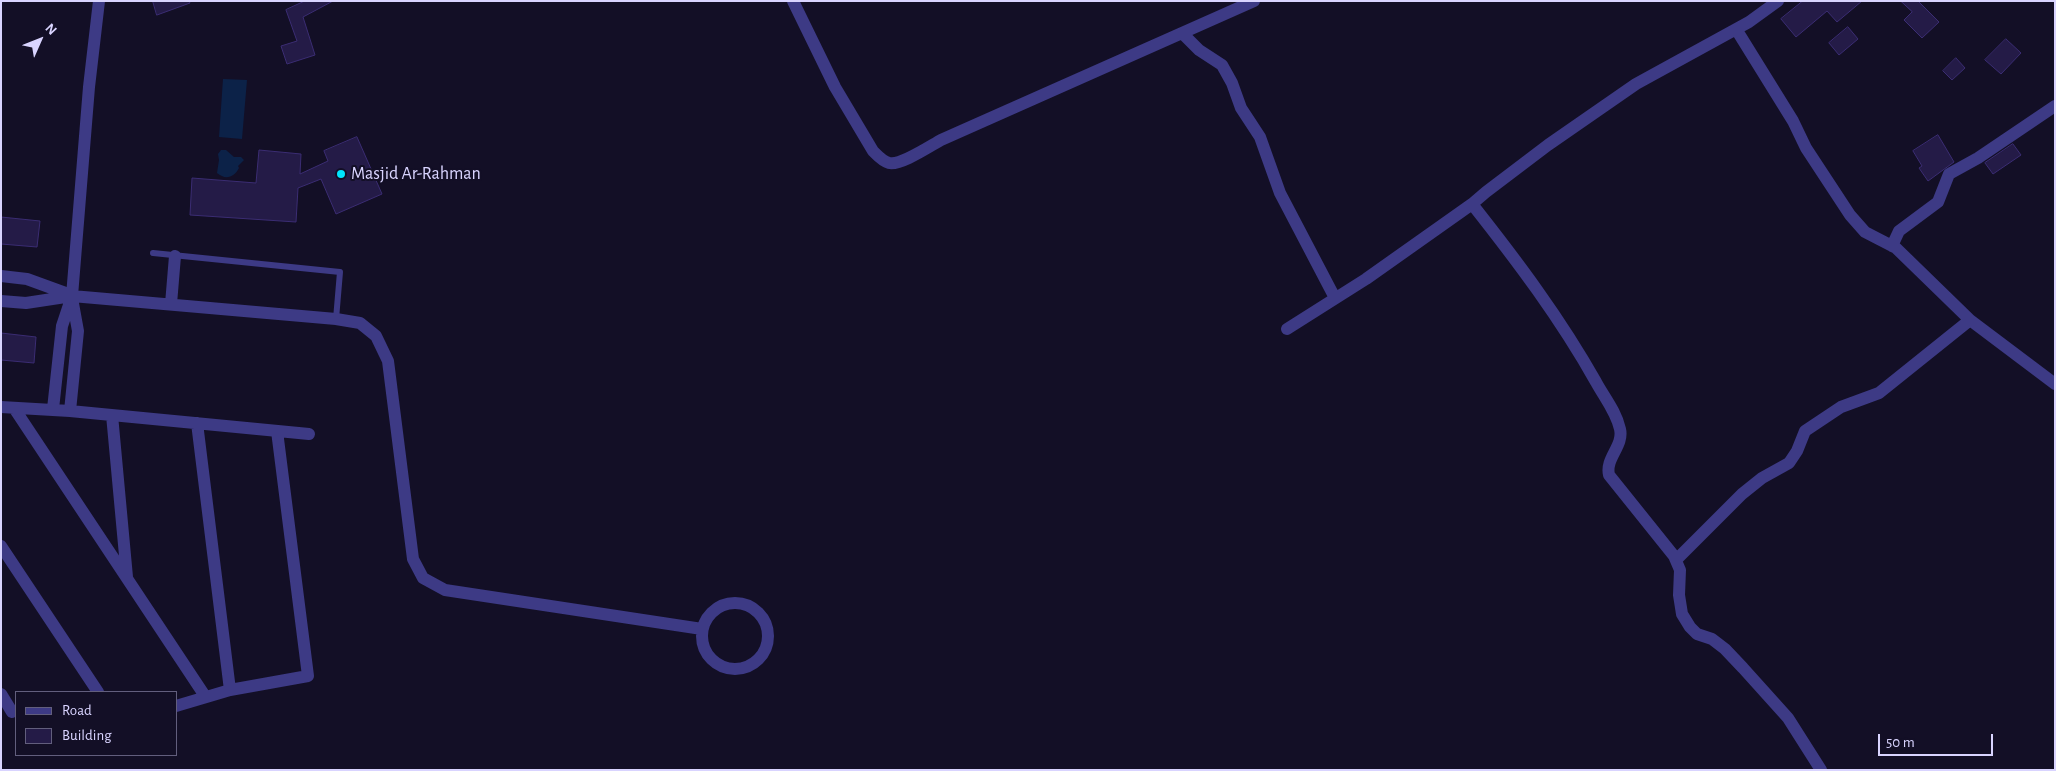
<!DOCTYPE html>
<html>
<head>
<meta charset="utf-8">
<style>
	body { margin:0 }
	#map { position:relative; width:2056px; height:771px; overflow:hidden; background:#130f26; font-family:"Alegreya Sans",sans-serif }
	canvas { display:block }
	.frame { position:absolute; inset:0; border:2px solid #d9d4ff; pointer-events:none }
	.legend { position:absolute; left:15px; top:691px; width:162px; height:65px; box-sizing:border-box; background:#130f26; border:1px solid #625e7d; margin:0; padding:6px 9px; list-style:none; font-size:15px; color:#d9d4ff }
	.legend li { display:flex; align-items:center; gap:10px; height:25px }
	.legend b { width:25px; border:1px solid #625e7d }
	.north { position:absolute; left:15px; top:15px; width:50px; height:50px; -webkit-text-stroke:4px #130f26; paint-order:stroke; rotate:46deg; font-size:14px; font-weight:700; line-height:20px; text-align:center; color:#d9d4ff }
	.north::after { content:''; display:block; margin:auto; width:18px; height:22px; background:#d9d4ff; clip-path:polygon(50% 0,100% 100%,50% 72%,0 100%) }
	.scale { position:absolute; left:1878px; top:734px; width:115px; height:22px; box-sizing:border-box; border:2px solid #d9d4ff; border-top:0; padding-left:6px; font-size:15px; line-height:18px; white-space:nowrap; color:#d9d4ff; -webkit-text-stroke:4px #130f26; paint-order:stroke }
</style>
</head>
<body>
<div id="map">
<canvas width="2056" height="771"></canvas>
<div class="frame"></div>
<ul class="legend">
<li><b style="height:6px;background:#3d3a85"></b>Road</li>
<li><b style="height:14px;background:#241b47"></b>Building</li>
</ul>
<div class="north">N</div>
<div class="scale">50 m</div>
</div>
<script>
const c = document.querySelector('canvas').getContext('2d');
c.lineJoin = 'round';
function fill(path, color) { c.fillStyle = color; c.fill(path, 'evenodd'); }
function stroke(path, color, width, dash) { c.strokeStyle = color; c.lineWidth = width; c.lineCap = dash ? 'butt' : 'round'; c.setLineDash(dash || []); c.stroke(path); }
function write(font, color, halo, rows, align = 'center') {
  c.font = font + ' "Alegreya Sans",sans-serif'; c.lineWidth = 4; c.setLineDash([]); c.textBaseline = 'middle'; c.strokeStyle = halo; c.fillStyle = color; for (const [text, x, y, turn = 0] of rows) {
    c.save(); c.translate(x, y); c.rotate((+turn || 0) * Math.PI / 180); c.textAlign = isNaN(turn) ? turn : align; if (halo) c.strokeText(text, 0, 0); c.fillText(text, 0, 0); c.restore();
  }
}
const water = new Path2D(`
	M223 79 247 80 242 139 219 137Z
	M221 150H226L234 157H241L244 160 238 166 239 168C234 178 225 180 217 173L219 160 218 154Z`);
const building = new Path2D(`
	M153 1H189L190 3 157 15Z
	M305 1H333L303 17 315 55 287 64 281 46 297 41 286 10Z
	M1803 1H1862L1837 22 1827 11 1796 37 1781 19Z
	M1901 1H1918L1939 22 1922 38 1904 20 1912 12Z
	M1848 27 1858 39 1839 55 1829 43Z
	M2006 39 2021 53 2001 74 1985 60Z
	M1956 58 1965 68 1952 80 1943 71Z
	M1938 135 1954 162 1928 181 1919 168 1922 166 1913 151Z
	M357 137 382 194 336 214 321 179 298 188 296 222 190 215 192 178 256 183 259 150 301 154 300 174 328 161 324 151Z
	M2013 144 2021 155 1993 174 1985 163Z
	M1 217 40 221 37 247 1 244Z
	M1 333 36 337 34 363 1 360Z`);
const service = new Path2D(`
	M153 253 340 272 336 319`);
const minor = new Path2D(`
	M793 1 835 87 873 151C878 156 882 161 889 163 900 166 930 146 941 140L1254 1
	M1778 1 1749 22 1636 84 1548 145 1486 192 1472 204C1517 261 1560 318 1596 382 1604 397 1616 411 1620 429 1624 446 1605 458 1609 475L1674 556 1680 570 1679 595 1682 614 1690 627 1697 634 1712 639 1725 649 1743 668 1788 718 1821 770
	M1736 29 1793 121 1806 148 1850 215 1865 232 1896 248 1970 320 2055 384
	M1182 33 1199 50 1222 65 1232 83 1241 108 1260 137 1280 193 1335 298
	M1892 246 1899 231 1938 202 1949 174 1978 158 2055 106
	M1 276 27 279 71 295
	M1 301 26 303 72 296 336 319 360 323 376 336 388 361 413 559 423 578 445 590 702 629
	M171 304 175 256
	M1287 329 1366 279 1472 204
	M1 407 70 411 309 434
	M14 408 205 696
	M53 409 62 326 72 296 89 87 99 1
	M70 411 78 331 72 298
	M112 415 127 577
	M197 423 230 690
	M1 546 98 692
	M1676 560 1742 494 1762 478 1789 463 1797 451 1805 431 1841 407 1879 393 1970 320
	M702 636a33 33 0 1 1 66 0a33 33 0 1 1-66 0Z
	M1 694 12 712
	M176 706 230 690 308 676 277 431`);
const markers = [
	[341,174,5,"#00e5ff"]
];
const poiNames = [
	["Masjid Ar-Rahman",351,174]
];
fill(water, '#0c2248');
fill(building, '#241b47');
stroke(building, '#3b2d73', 1);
stroke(service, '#3d3a85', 6);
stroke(minor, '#3d3a85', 12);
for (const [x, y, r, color] of markers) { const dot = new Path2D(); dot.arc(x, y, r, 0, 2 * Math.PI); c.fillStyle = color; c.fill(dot); stroke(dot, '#130f26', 2); }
write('18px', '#d9d4ff', '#130f26', poiNames, 'left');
</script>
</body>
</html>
